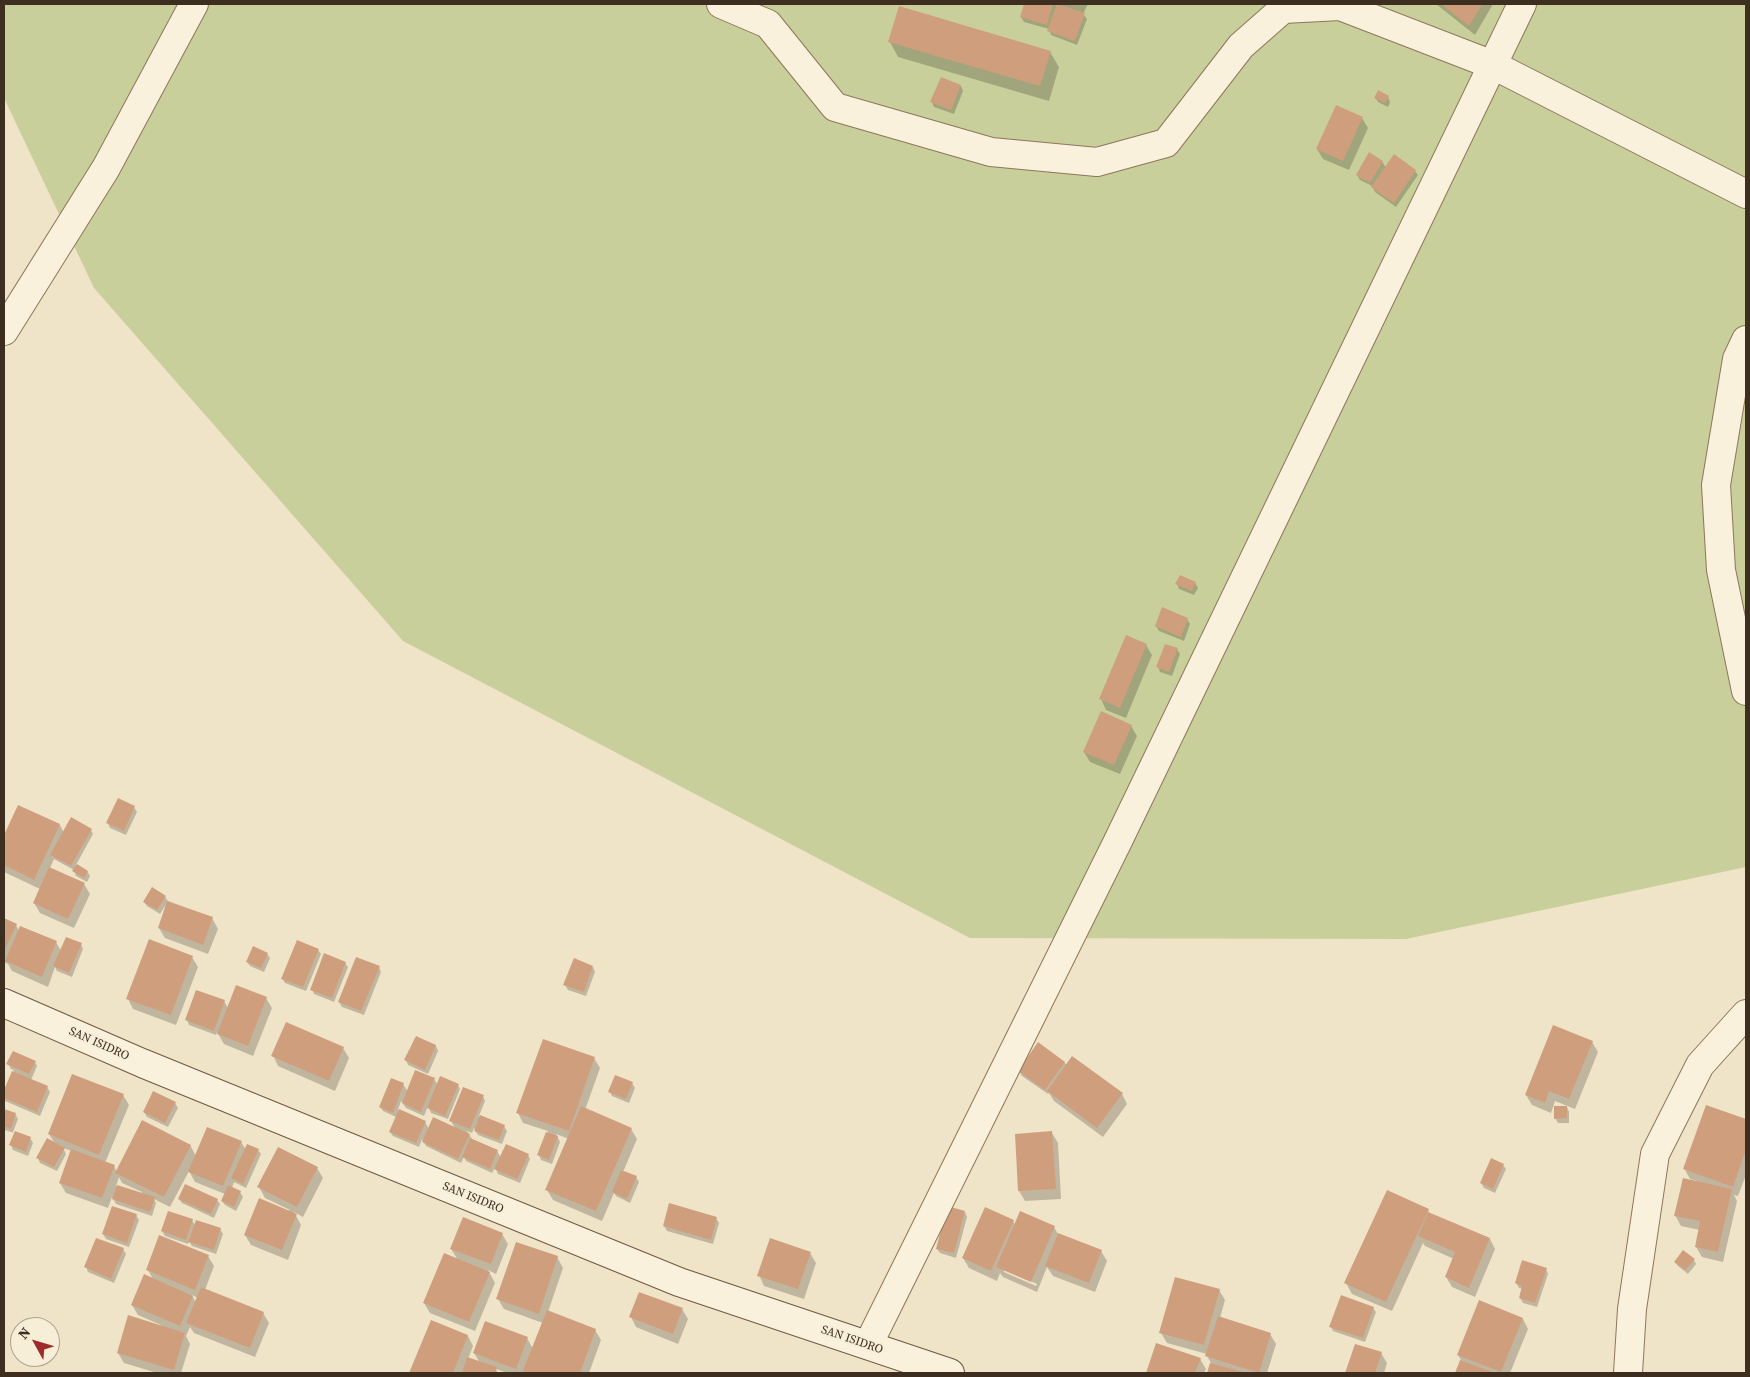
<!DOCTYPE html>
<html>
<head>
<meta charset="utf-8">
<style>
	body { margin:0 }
	#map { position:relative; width:1750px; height:1377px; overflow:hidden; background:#f0e4c8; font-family:"Source Serif 4",serif }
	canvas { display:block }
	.frame { position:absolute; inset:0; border:5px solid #3d2e20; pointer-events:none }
	.north { position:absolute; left:10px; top:1317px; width:50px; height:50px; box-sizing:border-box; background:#f7eed8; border:1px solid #ada18e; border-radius:50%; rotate:309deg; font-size:14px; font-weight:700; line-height:20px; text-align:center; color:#3d2e20 }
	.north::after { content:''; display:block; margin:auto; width:18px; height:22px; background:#9e2a2b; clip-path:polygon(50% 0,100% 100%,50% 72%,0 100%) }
</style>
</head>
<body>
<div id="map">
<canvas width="1750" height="1377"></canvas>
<div class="frame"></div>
<div class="north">N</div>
</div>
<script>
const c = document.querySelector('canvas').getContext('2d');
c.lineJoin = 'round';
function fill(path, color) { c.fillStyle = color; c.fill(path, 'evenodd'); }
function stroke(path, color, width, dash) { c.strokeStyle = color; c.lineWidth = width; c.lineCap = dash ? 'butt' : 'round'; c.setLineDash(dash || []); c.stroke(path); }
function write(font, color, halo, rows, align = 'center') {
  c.font = font + ' "Source Serif 4",serif'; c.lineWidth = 4; c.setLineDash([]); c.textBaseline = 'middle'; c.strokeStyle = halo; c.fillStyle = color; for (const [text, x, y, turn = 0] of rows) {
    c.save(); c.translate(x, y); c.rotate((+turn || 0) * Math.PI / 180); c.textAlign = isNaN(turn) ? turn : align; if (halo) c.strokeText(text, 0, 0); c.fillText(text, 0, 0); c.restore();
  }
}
const green = new Path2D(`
	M4 4H1746V867L1406 939 970 938 403 641 94 288 4 98Z`);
const shadow = new Path2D(`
	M1025 4H1055L1057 7 1061 6 1059 4H1088L1083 14 1087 19 1077 45 1051 35 1049 29 1024 22 1021 17Z
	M1436 4H1493L1475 35Z
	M890 42 1050 52 1059 67 1049 101 898 57Z
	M961 86 963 91 954 114 934 107 932 102Z
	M1388 97 1390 102 1388 107 1378 102 1376 98Z
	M1362 118 1368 128 1349 170 1323 159 1317 149Z
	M1382 161 1386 168 1415 171 1418 175 1396 207 1375 192 1372 186 1360 180 1357 175Z
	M1195 583 1198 588 1194 595 1179 589 1177 584Z
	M1187 619 1190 624 1184 641 1159 631 1156 626Z
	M1146 645 1152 655 1126 718 1106 710 1101 699Z
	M1177 649 1180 654 1172 676 1160 672 1158 667Z
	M1131 726 1137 736 1120 774 1090 762 1084 752Z
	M19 807 60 825 64 833 91 830 93 834 76 865 87 871 90 876 87 882 76 876 74 870 54 859 50 868 84 884 90 894 74 928 40 913 34 903 40 889 4 872V837Z
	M134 807 137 812 126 835 110 828 108 823Z
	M165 897 168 901 212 918 218 929 208 954 165 938 159 928 167 903 160 914 147 906 144 902Z
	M4 919 16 925 19 931 56 942 61 951 81 944 83 949 72 977 57 971 55 967 48 987 12 971 8 964 4 962Z
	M318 950 321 954 306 991 285 983 282 978Z
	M267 954 270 958 264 972 250 966 247 962Z
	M192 957 198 967 176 1025 133 1009 128 999Z
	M345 963 348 967 334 1002 314 994 312 989Z
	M379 967 381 972 364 1015 342 1007 339 1002Z
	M593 967 595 972 586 996 568 990 565 985Z
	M266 998 272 1008 253 1056 224 1044 217 1032 216 1035 189 1025 187 1020 224 1001 228 1008Z
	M417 1037 436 1046 438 1051 428 1074 408 1065 406 1060Z
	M1592 1042 1598 1052 1575 1109 1555 1101 1551 1113 1532 1105 1526 1095Z
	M1038 1044 1065 1063 1067 1066 1122 1094 1127 1104 1103 1137 1054 1101 1049 1093 1048 1094 1022 1076 1019 1071Z
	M343 1048 349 1058 335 1091 278 1066 273 1055Z
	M594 1058 600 1068 585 1110 631 1129 637 1139 623 1172 636 1177 639 1182 630 1203 616 1196 614 1193 602 1221 553 1200 547 1190 569 1139 556 1134 560 1142 552 1164 541 1160 539 1155 548 1131 523 1123 518 1113Z
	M35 1062 37 1066 31 1080 47 1087 50 1092 40 1116 5 1101 4 1099V1093L14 1070 11 1069 8 1064Z
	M434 1079 438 1085H458L460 1089 448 1119 431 1113 428 1106 424 1116 406 1108 401 1101 398 1110 425 1122 429 1129 455 1128 451 1121 483 1096 485 1101 479 1116 504 1126 507 1131 502 1144 478 1135 474 1128 472 1133 467 1131 472 1139 497 1151 501 1158 528 1155 530 1159 520 1183 498 1174 495 1167 492 1173 466 1161 464 1157 461 1163 426 1146 422 1139 419 1147 393 1136 390 1132 396 1117 383 1111 380 1107 403 1084 408 1092Z
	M632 1083 635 1088 629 1103 612 1096 610 1092Z
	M123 1095 129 1105 105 1163 114 1166 117 1172 190 1145 196 1156 241 1142 246 1150H258L261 1154 246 1188 234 1182 232 1188 240 1192 243 1197 236 1211 225 1205 222 1201 225 1194 195 1182 189 1171 170 1207 154 1199 156 1203 152 1216 116 1204 112 1197 108 1208 66 1193 60 1183 72 1151 63 1148 66 1154 57 1171 40 1163 38 1158 55 1144 49 1134ZM119 1177 122 1183 142 1192 141 1194 116 1186Z
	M175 1103 178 1108 168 1127 147 1117 144 1112Z
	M1707 1106 1746 1121V1175L1738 1196 1734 1195 1737 1201 1723 1262 1702 1257 1696 1247 1700 1230 1681 1226 1675 1215 1697 1181 1690 1179 1684 1168Z
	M1567 1107 1569 1112V1123H1558L1555 1118Z
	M4 1110 15 1114 18 1119 13 1132 30 1138 33 1143 28 1156 13 1150 11 1145 15 1133 4 1130Z
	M1052 1133 1058 1143 1061 1199 1025 1201 1019 1191Z
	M1503 1165 1506 1169 1495 1193 1484 1188 1481 1183Z
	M317 1168 323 1178 303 1217 294 1212 301 1225 288 1260 251 1245 245 1235 290 1210 265 1198 259 1187Z
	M179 1199 217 1200 220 1204 214 1218 182 1203Z
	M1428 1210 1430 1214 1490 1239 1495 1249 1475 1297 1452 1287 1446 1277 1454 1259 1425 1246 1423 1243 1392 1311 1352 1294 1346 1283Z
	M965 1212 967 1217 956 1258 940 1253 937 1249Z
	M136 1215 139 1220 129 1247 106 1239 103 1234Z
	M716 1218 719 1223 713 1244 667 1231 664 1226Z
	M192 1220 195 1225 220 1229 223 1234 216 1254 192 1246 189 1241 188 1244 165 1236 162 1231Z
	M1013 1221 1015 1225 1054 1227 1058 1234 1101 1251 1107 1261 1095 1292 1053 1276 1047 1267 1037 1292 1003 1277 1000 1273 997 1281 969 1268 963 1258ZM1004 1269 1037 1284 1036 1286 1004 1272Z
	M502 1234 508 1244 496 1274 488 1270 495 1283 475 1331 430 1313 424 1303 458 1260 451 1249Z
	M123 1249 126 1254 114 1283 88 1272 86 1267Z
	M810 1253 816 1263 804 1299 764 1286 759 1275Z
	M208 1256 214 1266 205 1290 263 1313 269 1323 255 1357 194 1333 190 1327 186 1336 190 1344 181 1373H157L124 1363 118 1353 161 1325 138 1315 132 1305 153 1279 148 1270ZM192 1295 198 1298 196 1303Z
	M557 1257 563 1268 548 1312 595 1330 601 1340 589 1373H507L496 1369 498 1373H411L432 1322 468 1336 473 1346 468 1359 480 1363 474 1353 527 1338 533 1349 543 1323 504 1309 498 1299Z
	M1694 1260 1696 1264 1688 1274 1678 1266 1675 1262Z
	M1546 1269 1548 1274 1537 1307 1523 1303 1520 1298 1523 1289 1519 1288 1516 1283Z
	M1219 1290 1225 1300 1220 1318 1270 1334 1276 1344 1267 1373H1208L1211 1363 1207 1356V1354L1167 1343 1161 1333Z
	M1480 1302 1523 1319 1528 1329 1510 1373H1456L1461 1360 1458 1355Z
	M1373 1308 1376 1312 1365 1342 1333 1331 1331 1327Z
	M682 1309 688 1319 678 1344 636 1327 631 1317Z
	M1156 1345 1200 1359 1206 1369 1204 1373H1147Z
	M1356 1345 1381 1353 1387 1363 1384 1373H1347Z`);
const building = new Path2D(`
	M1024 4H1053L1047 25 1020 17Z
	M1057 4 1085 13 1075 41 1047 31Z
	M1441 4H1482L1469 26Z
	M899 6 1051 51 1040 86 888 42Z
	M941 77 961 85 951 110 930 102Z
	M1378 90 1389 96 1385 103 1374 98Z
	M1336 105 1363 117 1343 161 1316 149Z
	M1369 152 1383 161 1370 183 1356 175Z
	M1394 154 1416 170 1394 203 1371 187Z
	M1180 575 1196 582 1192 591 1175 584Z
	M1162 607 1188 618 1181 637 1155 626Z
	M1126 635 1147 644 1120 708 1099 699Z
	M1165 644 1178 648 1169 672 1156 667Z
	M1101 711 1132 725 1114 765 1083 752Z
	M118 798 135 806 124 831 106 823Z
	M18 805 60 824 34 880 4 865V835Z
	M71 817 92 829 71 866 50 855Z
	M77 864 88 871 84 878 72 871Z
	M49 867 85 883 68 919 33 903Z
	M152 887 166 896 157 910 143 902Z
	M167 901 213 917 203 945 158 928Z
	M4 918 17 924 4 951Z
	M20 926 57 941 42 977 5 961Z
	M66 937 82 943 69 973 53 966Z
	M149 939 193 956 171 1015 126 999Z
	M297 940 319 949 303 987 281 979Z
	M253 946 268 953 261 968 246 962Z
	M324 953 346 962 332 998 310 990Z
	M356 957 380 966 361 1011 338 1002Z
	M574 958 593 966 584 992 563 985Z
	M236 985 267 997 248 1046 217 1034Z
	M196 990 225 1000 214 1031 185 1020Z
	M286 1022 344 1047 329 1081 271 1056Z
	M1553 1025 1593 1041 1569 1099 1549 1091 1545 1103 1525 1095Z
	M416 1036 436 1045 425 1070 404 1060Z
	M543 1039 595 1057 569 1131 516 1113Z
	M1038 1042 1065 1062 1045 1090 1018 1071Z
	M13 1051 36 1061 29 1074 6 1064Z
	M1072 1056 1123 1093 1097 1128 1047 1091Z
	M415 1070 435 1078 421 1112 402 1103Z
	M12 1071 48 1086 37 1112 4 1098V1090Z
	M72 1074 124 1094 99 1155 48 1134Z
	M615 1075 633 1082 626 1099 608 1092Z
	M440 1076 459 1084 445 1116 427 1108Z
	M391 1078 404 1083 393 1113 379 1107Z
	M463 1087 484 1095 470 1129 449 1121Z
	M153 1091 176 1102 165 1123 143 1112Z
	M1706 1105 1746 1119V1150L1733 1187 1683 1169Z
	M581 1106 632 1128 596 1211 545 1190Z
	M1554 1106H1567V1118L1554 1119Z
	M4 1109 16 1113 11 1129 4 1126Z
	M399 1109 426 1121 416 1143 389 1132Z
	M480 1115 505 1125 499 1140 474 1131Z
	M433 1117 470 1134 458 1159 422 1142Z
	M142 1120 191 1145 164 1197 115 1173Z
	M207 1127 242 1141 223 1186 188 1172Z
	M15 1131 31 1137 26 1152 9 1145Z
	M1052 1131 1056 1189 1018 1191 1015 1134Z
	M546 1132 558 1136 549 1160 537 1155Z
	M47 1138 65 1148 54 1167 36 1158Z
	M470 1138 498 1150 490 1169 462 1157Z
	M247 1144 259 1149 243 1184 231 1178Z
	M506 1144 529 1154 517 1179 494 1169Z
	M278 1147 318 1167 297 1207 257 1187Z
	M71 1149 115 1165 102 1198 59 1183Z
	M1491 1158 1504 1164 1493 1189 1480 1183Z
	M621 1170 637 1176 627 1199 612 1192Z
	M1683 1178 1732 1189 1718 1252 1695 1247 1700 1221 1674 1216Z
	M185 1184 218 1199 211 1214 178 1199Z
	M117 1185 155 1197 150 1212 112 1199Z
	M228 1185 241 1191 234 1207 221 1201Z
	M1387 1190 1429 1209 1386 1302 1344 1283Z
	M259 1198 297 1214 282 1250 244 1235Z
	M669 1203 717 1217 711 1240 663 1226Z
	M112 1206 137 1214 127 1243 102 1234Z
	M947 1206 965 1211 954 1253 936 1249Z
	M985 1207 1014 1220 991 1271 962 1258Z
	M168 1211 193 1219 186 1240 161 1231Z
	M1020 1211 1055 1226 1031 1282 996 1267Z
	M1428 1212 1490 1238 1469 1288 1445 1277 1455 1252 1418 1236Z
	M463 1217 503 1233 491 1264 450 1249Z
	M196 1220 221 1228 214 1250 188 1242Z
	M1058 1233 1102 1250 1089 1283 1045 1266Z
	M159 1235 209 1255 195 1290 146 1270Z
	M96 1238 124 1248 111 1279 84 1267Z
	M770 1238 811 1252 798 1289 757 1276Z
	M516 1242 558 1256 539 1314 496 1299Z
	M1683 1250 1695 1259 1685 1270 1674 1262Z
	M444 1253 490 1272 469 1322 423 1303Z
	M1522 1260 1547 1268 1535 1303 1519 1298 1522 1286 1515 1283Z
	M144 1274 193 1296 180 1326 131 1305Z
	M1175 1277 1220 1289 1204 1345 1159 1333Z
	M201 1287 264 1312 250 1348 186 1323Z
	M639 1292 683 1308 673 1334 629 1317Z
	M1341 1295 1374 1307 1363 1338 1329 1327Z
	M1479 1300 1523 1318 1501 1372 1457 1355Z
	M547 1310 596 1329 580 1373H522Z
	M128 1315 185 1333 174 1370 117 1353Z
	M1218 1316 1271 1333 1259 1373 1205 1356Z
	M431 1320 468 1335 453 1373H409Z
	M485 1321 528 1337 516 1369 473 1353Z
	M1156 1343 1201 1358 1195 1373H1146Z
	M1355 1344 1382 1352 1375 1373H1345Z
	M467 1357 497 1367 495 1373H462Z
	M1460 1360 1495 1373H1455Z
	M1210 1363 1243 1372V1373H1207Z`);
const street = new Path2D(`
	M721 4 768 24 835 107 991 152 1097 162 1166 143 1241 46 1283 9 1340 6 1493 65 1746 194
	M4 331 106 168 194 4
	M1746 340 1737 359 1716 485 1721 570 1746 691
	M868 1345 1117 843 1522 4
	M1628 1373 1632 1309 1655 1154 1700 1065 1746 1014`);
const secondary = new Path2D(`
	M4 1003 142 1063 679 1282 950 1373`);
const streetNames = [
	["SAN ISIDRO",99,1044,24],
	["SAN ISIDRO",473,1198,22],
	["SAN ISIDRO",852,1340,19]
];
fill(green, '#c9cf9b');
fill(shadow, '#0003');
fill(building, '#cf9f7d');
stroke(street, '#8d765c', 30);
stroke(secondary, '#6f573f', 30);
stroke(street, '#faf1dc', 28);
stroke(secondary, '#faf1dc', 28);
write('12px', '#3d2e20', '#f7eed8', streetNames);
</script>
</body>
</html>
